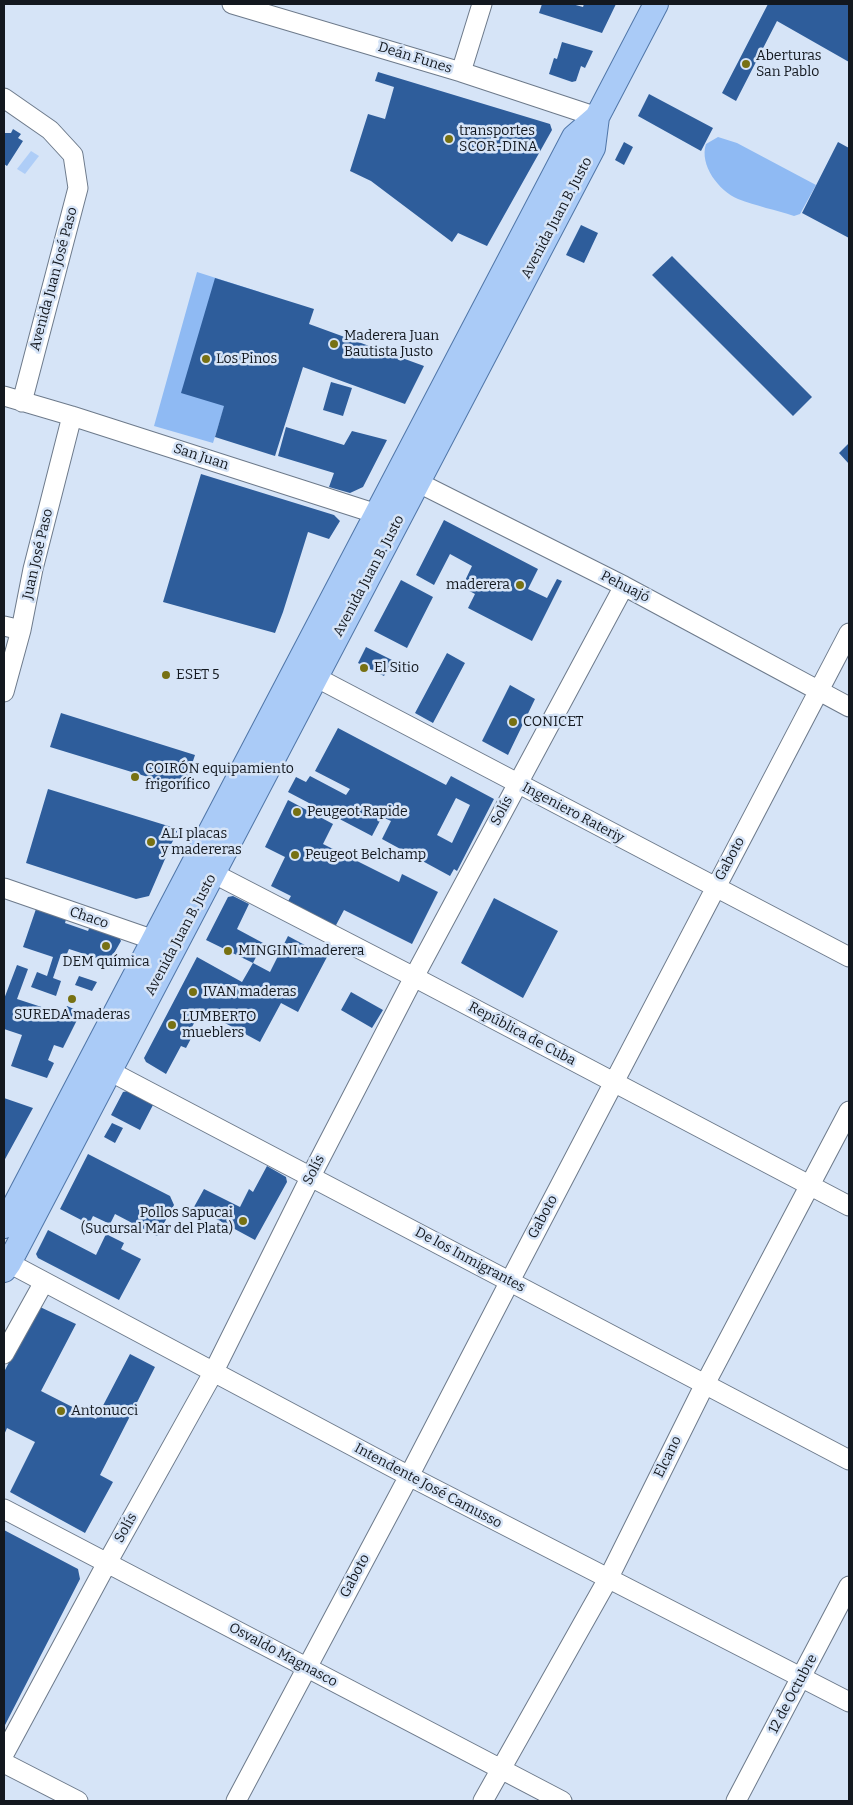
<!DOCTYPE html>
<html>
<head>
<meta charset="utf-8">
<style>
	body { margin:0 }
	#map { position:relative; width:853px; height:1805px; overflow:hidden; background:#d6e4f7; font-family:Bitter,serif }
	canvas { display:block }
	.frame { position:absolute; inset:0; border:5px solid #13181f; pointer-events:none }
</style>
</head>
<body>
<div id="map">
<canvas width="853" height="1805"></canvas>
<div class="frame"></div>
</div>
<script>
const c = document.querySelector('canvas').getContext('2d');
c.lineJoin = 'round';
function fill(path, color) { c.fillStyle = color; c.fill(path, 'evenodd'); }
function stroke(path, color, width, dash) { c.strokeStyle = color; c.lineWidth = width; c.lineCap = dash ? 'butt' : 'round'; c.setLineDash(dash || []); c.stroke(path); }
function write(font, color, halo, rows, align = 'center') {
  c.font = font + ' Bitter,serif'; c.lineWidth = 5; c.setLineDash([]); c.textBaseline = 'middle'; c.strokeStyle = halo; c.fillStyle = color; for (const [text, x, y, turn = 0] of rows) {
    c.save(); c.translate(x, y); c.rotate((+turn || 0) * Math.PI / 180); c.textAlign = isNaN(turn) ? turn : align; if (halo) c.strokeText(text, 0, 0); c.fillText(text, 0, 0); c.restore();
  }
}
const green = new Path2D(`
	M718 137 737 143 816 185 800 214 794 216C776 210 756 206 738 199 719 191 699 165 706 144Z
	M197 272 260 292 213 443 154 426Z`);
const water = new Path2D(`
	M31 151 39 156 25 174 17 169Z`);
const building = new Path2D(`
	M542 4H572L583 7 584 4H616L602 33 539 13Z
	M768 4H849V62L777 21 736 101 722 93Z
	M562 42 593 51 585 68 581 66 576 81 572 82 549 74 554 58 557 59Z
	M378 72 550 124 552 130 487 246 458 233 452 242 371 181 350 171 368 114 385 119 394 87 375 81Z
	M649 94 713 128 701 151 638 116Z
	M13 129 21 134 18 138 23 141 7 166 4 164V135L5 133H11Z
	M624 142 633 147 624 165 615 160Z
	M838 142 849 148V238L802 213Z
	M581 225 598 233 584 263 566 255Z
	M672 256 812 397 793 416 652 275Z
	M215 278 314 309 309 324 424 366 405 404 303 367 275 456 215 437 224 406 181 393Z
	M331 382 352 388 343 416 323 410Z
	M286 427 344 445 352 431 387 440 363 487 350 493 329 487 334 473 278 456Z
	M849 443V464L839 453Z
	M201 474 334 515 340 521 329 539 308 532 283 612 275 633 163 602Z
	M444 520 538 569 528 589 547 598 557 579 562 581 532 641 468 608 475 594 462 587 472 566 450 554 434 585 416 575Z
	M401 580 433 597 407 648 374 631Z
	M366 647 392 660 384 676 358 663Z
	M447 653 465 663 433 723 415 713Z
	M510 685 535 699 508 755 482 741Z
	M61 713 195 755 184 788 50 747Z
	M338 728 446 785 451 776 494 799 457 871 454 869 450 876 382 839 391 821 382 817 372 836 288 792 296 777 306 782 310 776 346 795 350 789 315 771ZM456 798 470 805 452 843 437 835Z
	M48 789 178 829 149 896 136 899 26 863Z
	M288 800 333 824 323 844 399 882 402 874 438 892 412 944 344 910 335 927 287 903 291 896 271 886 285 857 265 847Z
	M233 896 249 904 237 929 263 943 253 963 270 972 288 936 327 957 298 1012 281 1003 260 1042 201 1010 192 1027 196 1029 186 1048 181 1046 166 1074 146 1062 144 1058 197 957 242 982 253 963 206 940 228 897Z
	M494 898 558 931 523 998 461 963Z
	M37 906 67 916 65 923 88 931 91 924 118 935 121 941 109 962 69 949 66 956 61 954 53 978 61 981 56 996 31 987 37 972 47 976 53 957 23 947Z
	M17 965 28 969 17 999 63 1014 67 1006 81 1012 63 1048 54 1045 48 1060 54 1063 47 1078 11 1066 22 1035 4 1029V999Z
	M79 976 97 982 92 991 75 985Z
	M351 992 383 1010 372 1028 341 1010Z
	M128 1091 153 1105 140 1130 111 1115 123 1092Z
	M4 1098 33 1108 4 1161Z
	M112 1123 123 1128 115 1143 104 1137Z
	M88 1154 170 1196 174 1205 157 1236 115 1214 110 1224 93 1216 89 1224 60 1209Z
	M267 1166 286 1177 287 1182 255 1240 194 1207 204 1189 240 1207 249 1189 253 1192Z
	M48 1230 96 1255 106 1234 124 1243 121 1249 141 1259 119 1300 38 1258 36 1254Z
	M38 1306 76 1324 41 1391 96 1419 130 1354 155 1367 100 1475 113 1482 85 1533 10 1492 35 1442 7 1428 4 1435V1372Z
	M4 1530 78 1569 80 1579 4 1727Z`);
const minor = new Path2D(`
	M232 4 461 72 597 117
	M461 72 482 4
	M4 98 50 130 73 155 78 188 22 402
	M4 396 72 416 377 514 389 520
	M407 477 624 586 849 707
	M4 626 21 630
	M304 671 849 957
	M4 692 21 630 33 569 72 416
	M201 867 414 977 849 1206
	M4 888 154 940 166 946
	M98 1065 849 1460
	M9 1263 409 1476 849 1702
	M4 1354 44 1282
	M4 1509 562 1801
	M4 1754 107 1563 213 1373 311 1176 414 977 624 586
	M4 1763 78 1801
	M236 1801 409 1476 510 1281 849 633
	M483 1801 608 1579 705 1384 849 1111
	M736 1801 849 1586`);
const major = new Path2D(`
	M4 1226 574 137 597 117 656 4
	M4 1270 9 1263 593 148 597 117`);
const markers = [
	[746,64,5,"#777113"],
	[449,139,5,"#777113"],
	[334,344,5,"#777113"],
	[206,359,5,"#777113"],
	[520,585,5,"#777113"],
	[364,668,5,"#777113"],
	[166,675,5,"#777113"],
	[513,722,5,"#777113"],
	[135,777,5,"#777113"],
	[297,812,5,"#777113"],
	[151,842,5,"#777113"],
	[295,855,5,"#777113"],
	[106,946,5,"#777113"],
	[228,951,5,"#777113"],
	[193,992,5,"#777113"],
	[72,999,5,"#777113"],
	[172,1025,5,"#777113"],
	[243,1221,5,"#777113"],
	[61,1411,5,"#777113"]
];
const poiNames = [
	["Aberturas",756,56],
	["San Pablo",756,72],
	["transportes",459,131],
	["SCOR-DINA",459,147],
	["Maderera Juan",344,336],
	["Bautista Justo",344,352],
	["Los Pinos",216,359],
	["maderera",510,585,"right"],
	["El Sitio",374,668],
	["ESET 5",176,675],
	["CONICET",523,722],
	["COIRÓN equipamiento",145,769],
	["frigorífico",145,785],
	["Peugeot Rapide",307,812],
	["ALI placas",161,834],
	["y madereras",161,850],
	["Peugeot Belchamp",305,855],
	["MINGINI maderera",238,951],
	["DEM química",106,962,"center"],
	["IVAN maderas",203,992],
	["SUREDA maderas",72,1015,"center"],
	["LUMBERTO",182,1017],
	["mueblers",182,1033],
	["Pollos Sapucai",233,1213,"right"],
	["(Sucursal Mar del Plata)",233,1229,"right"],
	["Antonucci",71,1411]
];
const streetNames = [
	["Deán Funes",415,58,17],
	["Avenida Juan B. Justo",557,218,-62],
	["Avenida Juan José Paso",54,279,-75],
	["San Juan",201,457,18],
	["Juan José Paso",38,554,-77],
	["Avenida Juan B. Justo",369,576,-62],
	["Pehuajó",625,587,27],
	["Solís",502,811,-62],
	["Ingeniero Rateriy",573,813,28],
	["Gaboto",730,859,-62],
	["Chaco",89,918,19],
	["Avenida Juan B. Justo",181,935,-62],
	["República de Cuba",522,1034,28],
	["Solís",314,1170,-63],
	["Gaboto",543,1217,-62],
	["De los Inmigrantes",470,1260,28],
	["Elcano",668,1457,-64],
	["Intendente José Camusso",428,1486,28],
	["Solís",126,1528,-61],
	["Gaboto",355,1576,-62],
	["Osvaldo Magnasco",283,1655,28],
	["12 de Octubre",793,1694,-62]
];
fill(green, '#8fbaf3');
fill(water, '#aecdf7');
fill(building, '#2e5d9b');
stroke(minor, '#6d7a8b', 21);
stroke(major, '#5076a8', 26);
stroke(minor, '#fff', 19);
stroke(major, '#aacbf7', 24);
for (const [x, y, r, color] of markers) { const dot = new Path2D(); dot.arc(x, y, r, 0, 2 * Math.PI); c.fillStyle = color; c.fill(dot); stroke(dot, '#d6e4f7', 2); }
write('14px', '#13181f', '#d6e4f7', poiNames, 'left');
write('14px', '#13181f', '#d6e4f7', streetNames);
</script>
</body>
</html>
